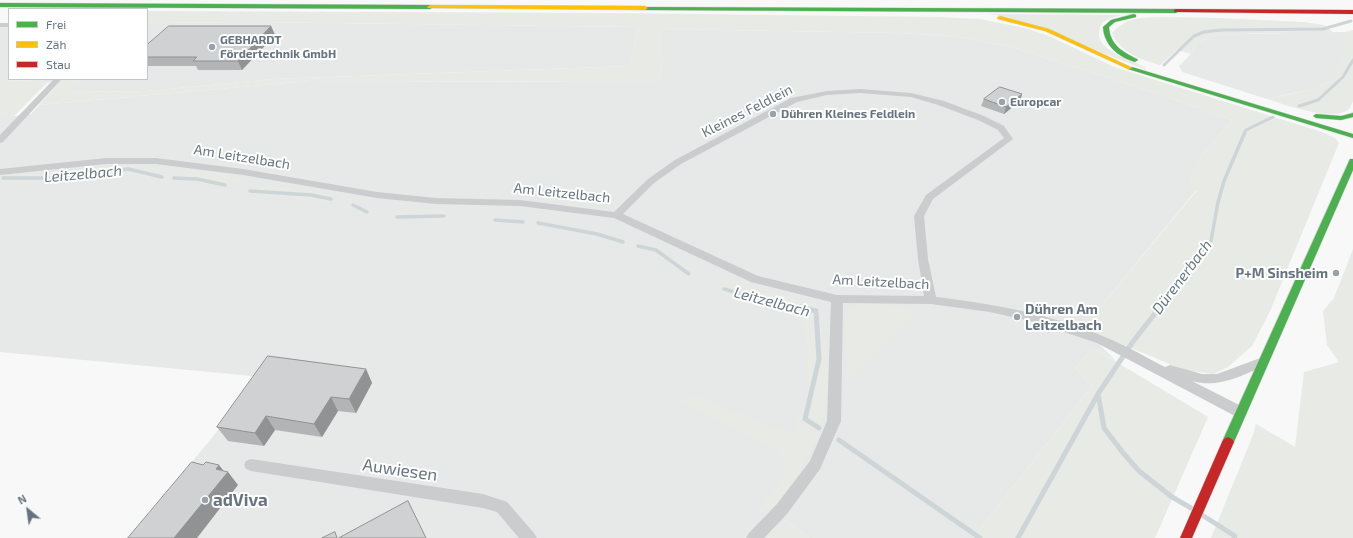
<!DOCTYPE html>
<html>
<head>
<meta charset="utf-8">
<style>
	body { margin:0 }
	#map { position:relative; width:1353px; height:538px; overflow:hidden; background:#f8f8f8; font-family:"Exo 2",sans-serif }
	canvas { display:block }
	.legend { position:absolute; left:8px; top:8px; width:140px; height:72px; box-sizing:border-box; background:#fff; border:1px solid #c2c7cc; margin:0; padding:5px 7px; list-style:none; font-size:12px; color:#667480 }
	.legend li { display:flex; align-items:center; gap:8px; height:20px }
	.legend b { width:20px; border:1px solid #c2c7cc }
	.north { position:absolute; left:8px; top:490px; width:40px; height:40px; -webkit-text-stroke:3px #fff; paint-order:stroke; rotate:331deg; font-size:11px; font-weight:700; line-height:16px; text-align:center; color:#667480 }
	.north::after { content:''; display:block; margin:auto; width:14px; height:18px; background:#667480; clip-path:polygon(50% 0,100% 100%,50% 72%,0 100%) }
</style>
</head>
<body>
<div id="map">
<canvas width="1353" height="538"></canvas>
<ul class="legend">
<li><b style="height:5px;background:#4caf50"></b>Frei</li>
<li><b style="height:5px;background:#ffc107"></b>Zäh</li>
<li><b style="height:5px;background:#c62828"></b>Stau</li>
</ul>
<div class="north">N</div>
</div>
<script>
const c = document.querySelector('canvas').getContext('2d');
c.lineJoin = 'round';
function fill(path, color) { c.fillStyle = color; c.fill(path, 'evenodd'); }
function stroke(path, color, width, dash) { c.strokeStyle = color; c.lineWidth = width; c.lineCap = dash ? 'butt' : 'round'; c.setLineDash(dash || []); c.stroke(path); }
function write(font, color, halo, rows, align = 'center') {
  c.font = font + ' "Exo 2",sans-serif'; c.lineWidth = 4; c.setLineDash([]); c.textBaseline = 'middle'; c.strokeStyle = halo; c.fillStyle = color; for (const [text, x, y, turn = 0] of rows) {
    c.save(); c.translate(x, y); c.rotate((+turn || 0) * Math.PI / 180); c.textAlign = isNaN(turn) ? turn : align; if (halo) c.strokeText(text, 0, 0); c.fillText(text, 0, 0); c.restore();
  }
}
const built = new Path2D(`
	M250 22 638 27 630 66 274 79 147 91 69 92 81 79H147V23Z
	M0 23H9V79H58L47 83 40 80 0 81Z
	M662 29 900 33 958 37 1012 47 1153 92 1232 120 1200 158 1188 186 1197 189 1083 328 1116 361 1093 348 1075 368 1092 386 973 538H809L785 520 768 538H129L262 377 0 352V118L31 114 39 105 309 81 661 82Z
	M1345 32 1344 56 1334 79 1315 88 1267 99 1182 72 1179 66 1191 54 1198 42 1214 36 1239 34Z`);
const green = new Path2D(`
	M147 11 602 13 939 17 980 19 1025 28 1049 36 1114 67 1322 132 1335 138 1339 143 1270 311 1252 346 1228 367 1214 374 1184 370 1083 328 1197 190 1187 186 1200 158 1232 120 1153 92 1012 47 958 37 900 33 663 29 661 82 309 81 39 105 62 79H81L70 92 147 91 274 79 630 66 638 27 250 22 147 23Z
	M989 14 1122 15C1112 18 1100 19 1099 32 1097 54 1137 59 1147 70L1008 17Z
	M1160 17 1220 18 1303 22 1324 25 1334 33C1310 34 1211 29 1198 43 1195 46 1193 50 1191 54L1177 50 1160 65C1141 60 1120 52 1112 33 1127 17 1139 18 1160 17Z
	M1353 30V101C1352 103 1351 107 1349 109 1334 123 1284 104 1267 99 1281 96 1327 88 1334 77 1343 63 1344 48 1345 32Z
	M40 80 47 83 12 118H0V81Z
	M128 165 161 167 154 178 136 175 110 176 60 183 0 185V176Z
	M189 170 212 171 244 179 233 188 174 179 179 174Z
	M264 184 338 195 329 203 252 194Z
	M405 208 443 209 447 212 441 221 393 219 397 212Z
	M1353 249V538H1211L1253 435 1256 424 1295 447 1304 372 1339 362 1327 345 1323 311 1334 298Z
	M727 278 813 304C831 333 831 384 823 417 819 437 809 455 799 473 793 482 782 501 773 507 767 510 760 513 754 516L785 474 784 460 776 450 677 401 693 395 791 434 806 402 807 345 798 313 793 311 727 296 718 290Z
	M860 304 920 307 847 383 845 317 850 307Z
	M1093 348 1208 417 1155 538H973L1092 386 1075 368Z
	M785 520 809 538H768Z`);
const streamFar2 = new Path2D(`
	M1164 65 1194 36 1204 32 1222 30 1323 29 1351 21
	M1299 106 1318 100 1343 77 1353 60
	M1245 133 1246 130 1273 117`);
const streamFar1 = new Path2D(`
	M3 178H54L128 169 162 177
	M174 178 197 179 225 185
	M250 191 311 195 331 199
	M353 205 367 212
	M397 217 444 216
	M495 220 523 222
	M538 223 597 234 623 242
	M638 246 656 250 689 274
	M724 289 769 302 804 308
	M1159 308 1211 241 1218 202 1224 181 1245 132`);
const stream = new Path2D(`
	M800 307 816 311 819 359 805 419 819 428
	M1160 307 1132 343 1098 394 1104 428 1124 454 1139 471 1172 497 1191 508
	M839 440 980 538
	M1202 515 1235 536 1234 538
	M1018 538 1098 394`);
const street = new Path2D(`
	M0 23H9V27H0Z
	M54 79H62L3 142 0 143V135Z
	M860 89 911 93 944 101 984 116 1004 126 1013 139 933 199 924 216 928 259 936 297C994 304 1051 314 1105 337 1126 345 1145 357 1165 367L1170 365 1202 374H1217L1263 357 1267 359 1269 362 1267 365C1242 375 1219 389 1192 381L1245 408 1247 412 1245 416 1240 417 1235 416 1097 343 1034 322 990 312 931 304 843 303 841 421 820 469 787 514 764 538H746L749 533 777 504 810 461 827 421 831 302 751 282 614 218 520 206 436 204 377 198 243 175 156 164H106L0 175V169L106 158H156L243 169 377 192 436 198 520 200 614 212 648 179 675 160 791 98 827 91ZM860 93 911 97 938 105 978 120 998 130 1004 138 926 195 914 216 918 259 924 296 837 295 758 276 623 214 654 183 681 164 797 102 827 95Z
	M251 459 483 494 507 502 534 533 537 538H519L497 512 483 508 251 471 246 469 244 465 246 461Z`);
const fast = new Path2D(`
	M0 3 430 5 433 7 430 9 0 7Z
	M643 7 1176 9 1179 11 1176 13 645 10 642 8Z
	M1134 14 1136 15V17L1115 22 1109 27C1110 45 1123 52 1137 59L1138 60 1135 62C1118 57 1104 45 1103 27L1111 20Z
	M1128 67H1132L1353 134V138L1128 69Z
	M1353 113V117L1341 120 1316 118 1313 116 1316 114 1341 116Z
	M1350 159H1353V170L1234 442 1232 445 1228 447 1224 445 1222 442Z`);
const slow = new Path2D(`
	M430 5 645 6 648 8 645 10 428 8 427 7Z
	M1000 16 1049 29 1133 68 1128 69 1045 31 998 19 997 18Z`);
const jam = new Path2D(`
	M1176 9 1353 10V14L1174 12V10Z
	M1228 437 1232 439 1234 442 1192 538H1180L1222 442 1224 439Z`);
const wall = new Path2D(`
	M271 26 275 35 242 70H198L196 66H147V45Z
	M1022 94 1020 101 1004 114 981 106 984 99Z
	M366 369 372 383 356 413 338 411 322 437 275 430 264 446 228 441 217 427Z`);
const shadedWall = new Path2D(`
	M271 26 275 35 242 70 238 61Z
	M1022 94 1020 101 1004 114 1006 107Z
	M366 369 372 383 356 413 349 399Z
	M331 397 338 411 322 437 314 424Z
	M266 416 275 430 264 446 255 433Z
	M219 465 226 474 228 472 238 485 197 538H174L216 469Z`);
const building = new Path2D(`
	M169 26H271L238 61H193L197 57H147V45Z
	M1000 87 1022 94 1006 107 984 99Z
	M268 356 366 369 349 399 331 397 314 424 266 416 255 433 217 427Z
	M192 462 203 465 206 462 219 465 216 469 228 472 174 538H128Z
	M408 501 426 538H339Z
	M335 532 337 538H322Z`);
const markers = [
	[212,47,4,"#99a2aa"],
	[1002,102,4,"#99a2aa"],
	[773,114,4,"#99a2aa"],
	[1336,273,4,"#99a2aa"],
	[1017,317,4,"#99a2aa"],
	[205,500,4,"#99a2aa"]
];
const farPoinames = [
	["GEBHARDT",220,40],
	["Fördertechnik GmbH",220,54],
	["Europcar",1010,102],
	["Dühren Kleines Feldlein",781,114]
];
const streetNames = [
	["Kleines Feldlein",747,111,-27],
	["Am Leitzelbach",242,157,9],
	["Am Leitzelbach",562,193,6],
	["Am Leitzelbach",881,282,3]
];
const poiNames = [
	["P+M Sinsheim",1328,273],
	["Dühren Am",1025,309,"left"],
	["Leitzelbach",1025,325,"left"]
];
const waterNames = [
	["Leitzelbach",83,174,-5],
	["Dürenerbach",1182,277,-53],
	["Leitzelbach",772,302,15]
];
const nearStreetnames = [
	["Auwiesen",400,470,8]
];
const nearPoinames = [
	["adViva",213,500]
];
fill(built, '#e7e8e8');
fill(green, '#e7eae5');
stroke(streamFar2, '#ced5d8', 3);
stroke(streamFar1, '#ced5d8', 3.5);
stroke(stream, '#ced5d8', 5);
stroke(fast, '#d4d5d6', 1);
stroke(slow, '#d4d5d6', 1);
stroke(jam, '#d4d5d6', 1);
fill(street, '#cbcccd');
fill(fast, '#4caf50');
fill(slow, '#ffc107');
fill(jam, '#c62828');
fill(wall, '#b2b4b5');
fill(shadedWall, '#919293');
fill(building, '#cfd1d2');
stroke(building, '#919293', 1);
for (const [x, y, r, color] of markers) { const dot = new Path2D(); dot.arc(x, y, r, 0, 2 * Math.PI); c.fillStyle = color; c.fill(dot); stroke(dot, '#fff', 1.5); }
write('bold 12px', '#667480', '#fff', farPoinames, 'left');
write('14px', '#667480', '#fff', streetNames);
write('bold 14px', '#667480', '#fff', poiNames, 'right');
write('italic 15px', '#667981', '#fff', waterNames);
write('17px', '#667480', '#fff', nearStreetnames);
write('bold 17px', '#667480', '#fff', nearPoinames, 'left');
</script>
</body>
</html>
